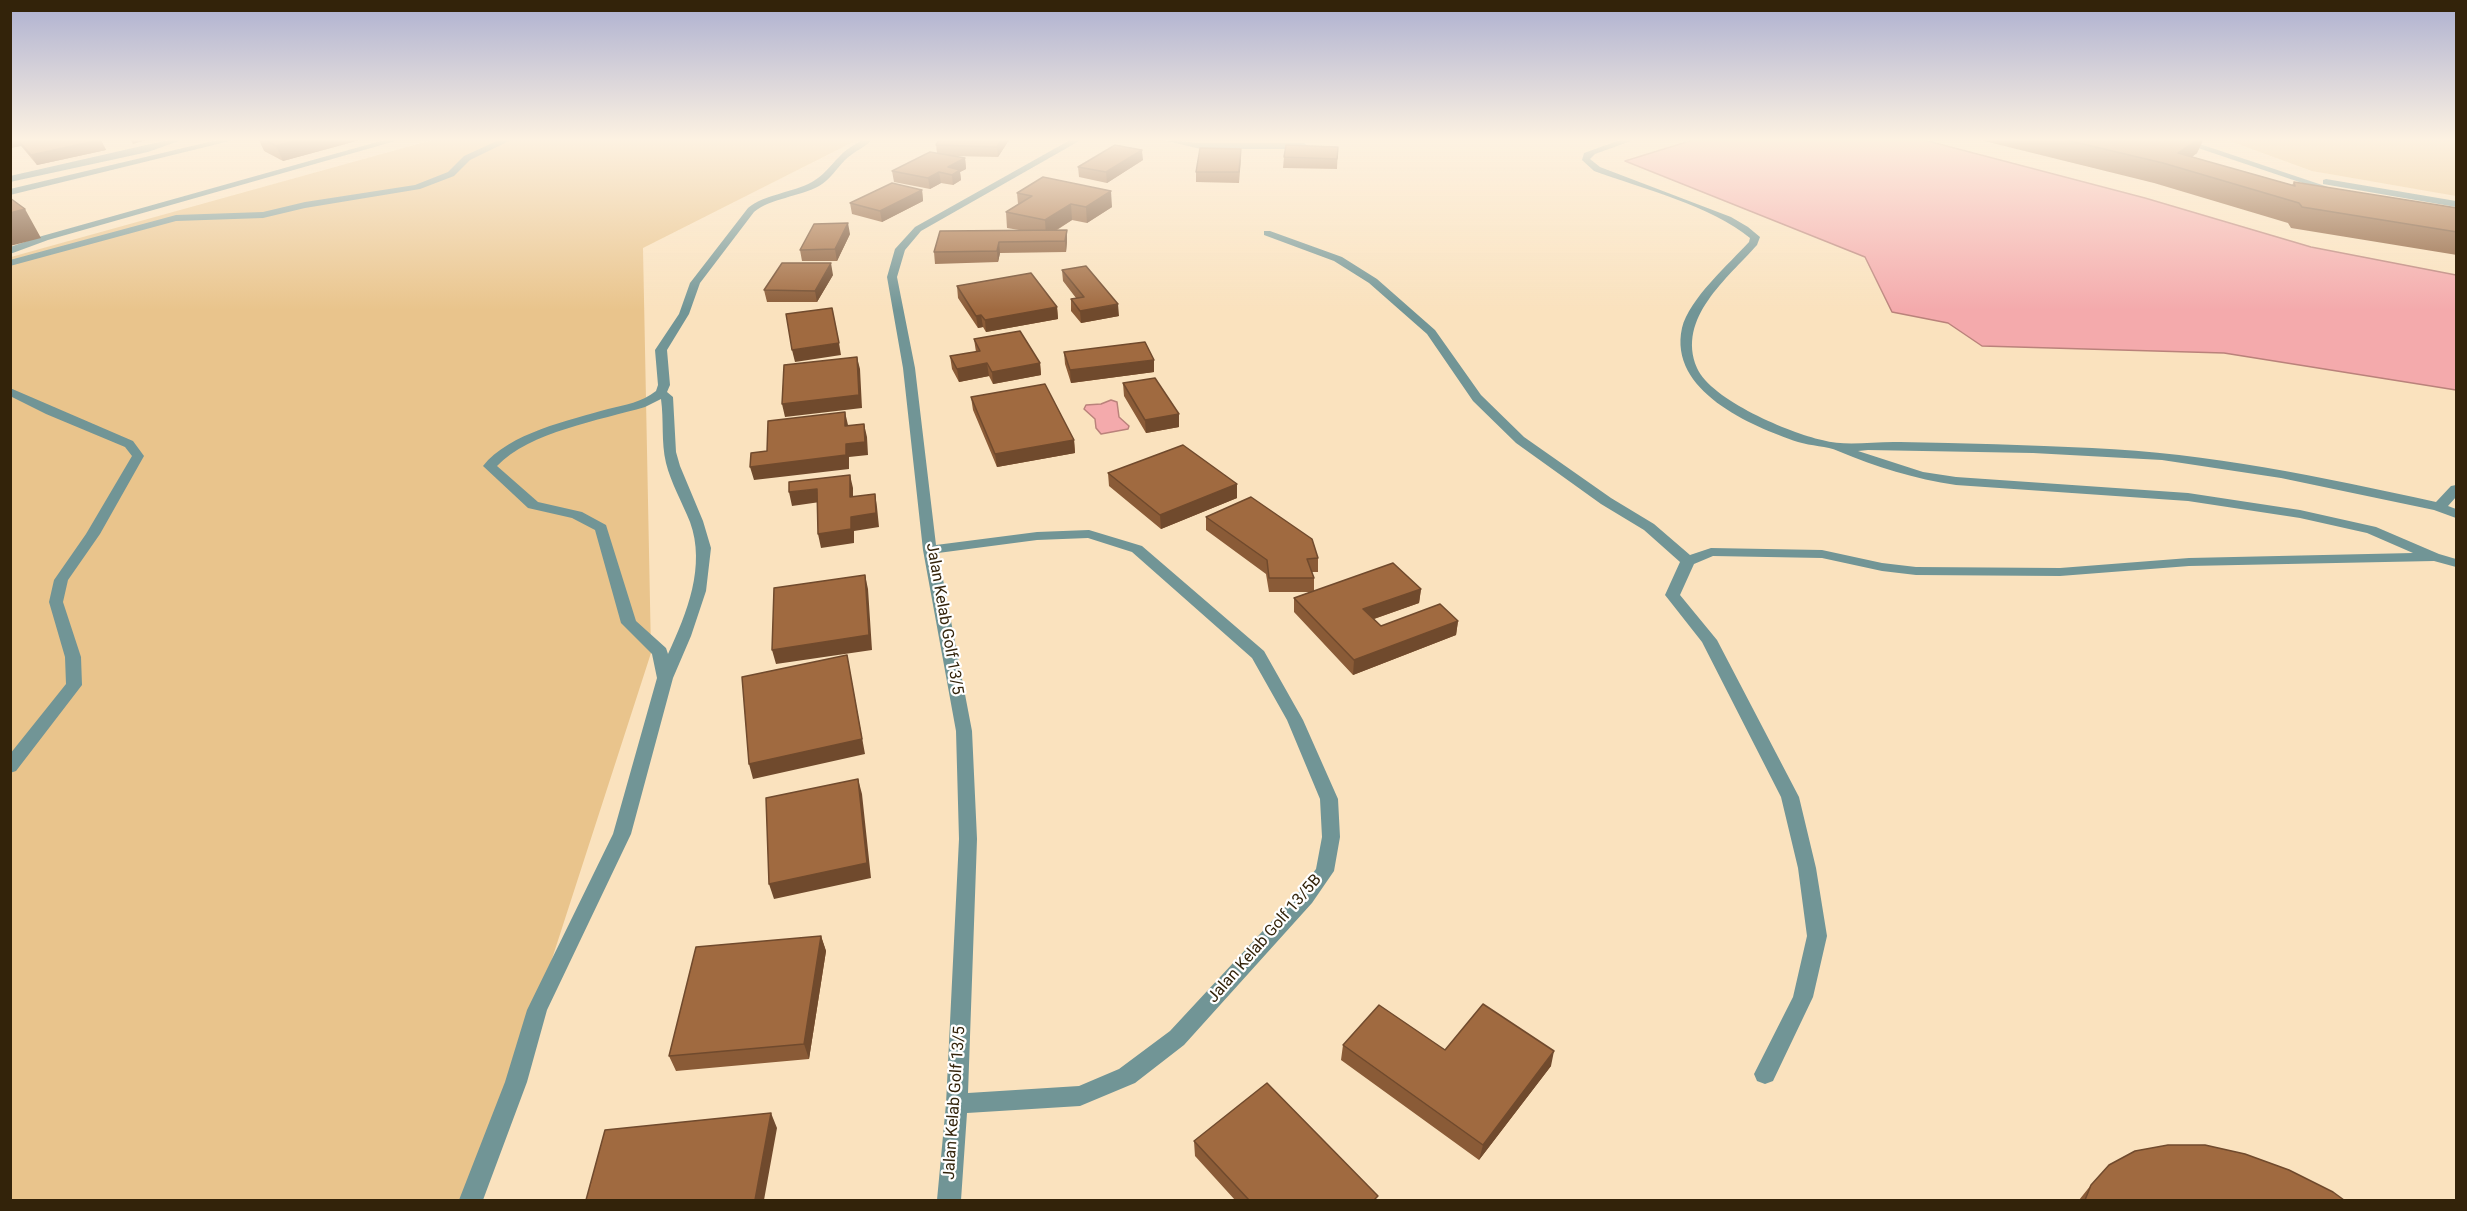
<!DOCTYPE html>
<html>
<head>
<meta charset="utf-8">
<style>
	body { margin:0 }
	#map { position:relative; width:2467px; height:1211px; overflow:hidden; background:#fae2be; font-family:Roboto,sans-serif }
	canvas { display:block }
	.frame { position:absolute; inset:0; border:12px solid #33230a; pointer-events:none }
</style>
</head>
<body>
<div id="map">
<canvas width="2467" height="1211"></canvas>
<div class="frame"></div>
</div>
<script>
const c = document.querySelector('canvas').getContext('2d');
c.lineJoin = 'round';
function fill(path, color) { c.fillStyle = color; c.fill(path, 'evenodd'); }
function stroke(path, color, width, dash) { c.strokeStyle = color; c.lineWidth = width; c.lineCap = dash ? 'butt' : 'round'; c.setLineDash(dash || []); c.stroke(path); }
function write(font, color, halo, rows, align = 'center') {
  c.font = font + ' Roboto,sans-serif'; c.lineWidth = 4.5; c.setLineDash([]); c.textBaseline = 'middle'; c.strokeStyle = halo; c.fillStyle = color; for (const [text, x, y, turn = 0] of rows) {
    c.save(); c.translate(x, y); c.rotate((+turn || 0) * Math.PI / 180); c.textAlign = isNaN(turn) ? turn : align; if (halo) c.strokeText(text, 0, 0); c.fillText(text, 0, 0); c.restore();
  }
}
const green = new Path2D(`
	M432 140H857L643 248 651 653 474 1200H11V257Z
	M2227 140H2456V196L2312 171Z`);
const water = new Path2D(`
	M1693 140H1924L2145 198 2311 247 2456 275V390L2224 353 1982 346 1948 323 1892 312 1865 257 1625 161Z
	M1111 400 1117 402 1119 417 1129 426 1128 429 1101 434 1096 428 1095 419 1084 409 1086 405 1101 404Z`);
const minor = new Path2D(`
	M168 140H182L148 152 10 182V176Z
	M217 140H234L10 195V189Z
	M384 140H399L48 240 10 254V247L42 236Z
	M499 140H511L470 160 454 176 420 189 305 208 263 218 176 221 10 266V260L176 215 263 212 305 202 415 185 448 172 464 156Z
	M862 140H872C864 148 853 152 845 160 836 169 831 179 819 186 799 197 771 198 754 212L700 283 689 314 667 350 670 385 667 392 673 397 676 452 680 466 703 521 711 548 706 591 691 636 673 678 631 834 547 1010 527 1082 483 1200H459L505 1082 527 1010 613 834 657 678 652 654 621 623 595 530 572 518 528 508 483 466C509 433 570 420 608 409 625 405 642 402 656 391L658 385 655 350 679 314 690 283 748 208C765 194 792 193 812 182 824 175 830 166 839 157 845 150 854 145 862 140ZM661 399C664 420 661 442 666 463 671 483 682 502 690 522 706 566 687 613 668 654L666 648 636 621 606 525 582 512 538 502 497 466C529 432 601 420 645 407Z
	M1070 140H1081L921 231 905 250 897 277 915 368 936 545 1037 532 1089 530 1142 546 1264 651 1303 720 1338 799 1340 837 1334 871 1312 903 1184 1045 1135 1083 1080 1106 967 1113 961 1200H937L946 1104 959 839 956 731 923 550 903 368 887 277 895 249 915 227ZM1088 538 1132 552 1252 658 1287 720 1320 799 1322 837 1316 869 1298 893 1170 1031 1119 1069 1079 1086 968 1093 977 839 972 731 938 553 1037 540Z
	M1162 140 1201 143H1304L1308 146 1304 149H1201Z
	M1620 140H1634L1595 154 1590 159 1600 167 1731 217 1748 227 1760 237 1757 245C1728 278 1676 318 1697 368 1711 400 1790 433 1822 440 1847 447 1874 441 1900 442 1964 443 2028 445 2092 448 2209 453 2322 477 2436 502L2451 486 2456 485V497L2448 506 2456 509V518L2434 510 2281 478 2162 460 2033 453 1868 450 1858 451 1923 472 1956 477 2188 493 2300 510 2376 527 2439 554 2456 559V567L2434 561 2189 566 2060 576 1916 575 1882 571 1822 558 1713 556 1694 564 1680 595 1717 640 1799 797 1816 868 1827 936 1813 997 1773 1081 1765 1084 1757 1081 1754 1074 1793 997 1807 936 1798 868 1781 797 1702 642 1665 595 1680 562 1644 530 1601 504 1516 443 1473 401 1427 334 1369 283 1334 261 1264 235V231H1270L1342 257 1377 279 1435 330 1481 395 1524 437 1611 498 1654 524 1690 555 1711 548 1822 550 1882 563 1916 567 2060 568 2189 558 2413 553 2367 533 2300 518 2188 501 1956 485C1915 479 1876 467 1838 451 1827 446 1811 446 1798 442 1751 426 1668 391 1682 328 1689 299 1729 264 1749 242L1750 238C1712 206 1641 188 1594 171L1582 160 1584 153Z
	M2174 140H2188L2340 191 2332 193Z
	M2326 179 2456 201V207L2323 184V180Z
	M10 388 133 441 144 456 100 534 68 580 63 602 81 657 82 685 16 771 10 773V754L66 684 65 657 49 602 54 580 86 534 132 456 125 447 46 414 10 396Z`);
const wall = new Path2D(`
	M10 140H101L106 150 37 165 21 146 10 148Z
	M259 140H360L283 161 264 151Z
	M1009 140 998 157 951 156 965 158 966 169 960 172 961 180 953 185 941 183 930 189 894 182 892 171 937 153 936 145Z
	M1980 140H2203L2197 153 2192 157 2292 185 2294 182 2457 208V255L2291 228 2288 223 2154 183Z
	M1338 147 1337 169 1283 168 1284 157Z
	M1241 159 1239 183 1196 182V172Z
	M1143 160 1107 183 1079 177 1078 167Z
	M922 190 923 201 882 222 852 214 850 203Z
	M1017 193 1112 207 1087 223 1072 220 1057 230H1067V241L1066 252 1000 253 998 262 935 264 934 252 1019 230 1007 228 1006 212 1018 204Z
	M850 234 837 261H802L800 250Z
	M1062 270 1119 316 1081 323 1071 311V299L1076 298 1063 281Z
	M833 275 817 302H767L764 290Z
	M957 286 1057 307 1058 319 986 332 983 327 978 328 958 298Z
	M974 339 1040 363 1041 375 993 384 989 376 959 382 952 369 950 356 976 352Z
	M1064 352 1154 372 1071 383 1065 364Z
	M1123 383 1179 414V427L1146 433 1124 396Z
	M971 397 1074 440 1075 453 997 467 973 410Z
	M1108 473 1237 484V498L1161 529 1109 486Z
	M1206 517 1318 558V572H1312L1314 578V591L1421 589 1419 603 1374 619 1381 626 1458 621 1456 635 1353 675 1294 612V598L1310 592H1269L1266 574 1206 530Z
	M821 936 826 951 809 1059 676 1071 669 1056Z
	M1343 1045 1551 1066 1479 1160 1341 1060Z
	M1194 1141 1378 1200H1235L1195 1156Z
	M2091 1185 2344 1200H2079Z`);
const shadedWall = new Path2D(`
	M10 140H18L21 146 10 148Z
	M101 140 106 150 37 165 31 155Z
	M131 140H147L133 144Z
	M298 140H360L283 161 276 146Z
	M1001 140H1009L998 157 997 147Z
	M2197 140H2203L2197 153 2177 167 2178 153Z
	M1142 150 1143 160 1107 183 1106 172Z
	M965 158 966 169 960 172 961 180 953 185 952 175 948 167Z
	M939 172 941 183 930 189 928 178Z
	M922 190 923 201 882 222 880 211Z
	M1111 191 1112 207 1087 223 1086 207Z
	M1071 204 1072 220 1046 236 1045 220Z
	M25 209 41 238 10 246V213Z
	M848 223 850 234 837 261 835 249Z
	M1067 230V241L1066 252 1065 241Z
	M999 242 1000 253 998 262 997 251Z
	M831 263 833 275 817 302 815 291Z
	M1118 304 1119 316 1081 323 1080 311Z
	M1057 307 1058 319 986 332 985 320Z
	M981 315 983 327 978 328 976 316Z
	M839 343 841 355 795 362 792 350Z
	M857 357 860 369 862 408 785 417 782 404Z
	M1154 360V372L1071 383 1070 370Z
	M987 363 989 376 959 382 957 369Z
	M1040 363 1041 375 993 384 992 372Z
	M845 412 848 425V439L845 426Z
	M1179 414V427L1146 433 1145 420Z
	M864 424 867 437 868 455 849 457V469L754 480 750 467 846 444Z
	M1074 440 1075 453 997 467 995 454Z
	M850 475 853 488V510L850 497Z
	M1237 484V498L1161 529 1160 515Z
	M817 489 820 502 792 506 789 492Z
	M875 494 877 507 879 527 854 531V543L821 548 818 534 851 517Z
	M865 575 868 589 872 650 776 664 772 650Z
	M1421 589 1419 603 1362 623 1363 609Z
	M1458 621 1456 635 1353 675 1354 660Z
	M847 655 865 754 753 779 749 764Z
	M858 779 862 794 871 878 774 899 769 884Z
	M821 936 826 951 809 1059 804 1044Z
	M1554 1051 1551 1066 1479 1160 1483 1145Z
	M771 1113 777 1128 764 1200H755Z`);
const building = new Path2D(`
	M18 140H100L31 155Z
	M265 140H298L276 146Z
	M939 140H1001L997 147 936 145Z
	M2066 140H2197L2178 153 2295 186 2294 182 2457 208V232L2302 207 2299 203 2163 163Z
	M1115 145 1142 150 1106 172 1078 167Z
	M1286 145 1338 147 1337 159 1284 157Z
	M1200 148 1241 149 1239 172H1196Z
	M930 152 965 158 948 167 960 170 952 175 939 172 928 178 892 171Z
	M1043 177 1111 191 1086 207 1071 204 1045 220 1006 212 1032 196 1017 193Z
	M892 183 922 190 880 211 850 203Z
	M10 198 25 209 10 213Z
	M848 223 835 249 800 250 814 224Z
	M1067 230 1065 241 999 242 997 251 934 252 940 231Z
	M782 263H831L815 291 764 290Z
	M1086 266 1118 304 1080 311 1071 299 1084 297 1062 270Z
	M1031 273 1057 307 985 320 981 315 976 316 957 286Z
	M832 308 839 343 792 350 786 314Z
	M1020 331 1040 363 992 372 987 363 957 369 950 356 980 351 974 339Z
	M1145 342 1154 360 1070 370 1064 352Z
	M857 357 859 395 782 404 784 365Z
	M1155 378 1179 414 1145 420 1123 383Z
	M1045 384 1074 440 995 454 971 397Z
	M845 412V426L864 424 865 442 846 444V455L750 467 751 453 767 451 768 421Z
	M1183 445 1237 484 1160 515 1108 473Z
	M850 475V497L875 494 876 513 851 517V529L818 534 817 489 789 492V482Z
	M1251 497 1312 539 1318 558 1307 559 1314 578H1269L1267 560 1206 517Z
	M1393 563 1421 589 1363 609 1381 626 1440 604 1458 621 1354 660 1294 598Z
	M865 575 869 635 772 650 774 588Z
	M847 655 862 739 749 764 742 677Z
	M858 779 867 863 769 884 766 798Z
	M821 936 804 1044 669 1056 696 947Z
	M1483 1004 1554 1051 1483 1145 1343 1045 1379 1005 1445 1050Z
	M1267 1083 1378 1196 1374 1200H1249L1194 1141Z
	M771 1113 755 1200H586L605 1130Z
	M2168 1145H2205L2245 1154 2289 1170 2333 1192 2344 1200H2085L2091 1185 2109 1165 2135 1151Z`);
const streetNames = [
	["Jalan Kelab Golf 13/5",944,619,80],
	["Jalan Kelab Golf 13/5B",1265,939,-49],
	["Jalan Kelab Golf 13/5",955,1103,-86]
];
fill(green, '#e9c48c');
fill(water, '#f4aaac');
stroke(water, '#ba827b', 1.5);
fill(minor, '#719596');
fill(wall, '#8a5b37');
fill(shadedWall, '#704a2d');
fill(building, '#a06a40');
stroke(building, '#704a2d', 1.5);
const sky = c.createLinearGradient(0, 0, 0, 310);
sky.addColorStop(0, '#adb0d0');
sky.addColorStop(0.45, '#fdf2e2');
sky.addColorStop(1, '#fdf2e200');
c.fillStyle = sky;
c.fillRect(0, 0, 2467, 310);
write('16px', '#33230a', '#fff', streetNames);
</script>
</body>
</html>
